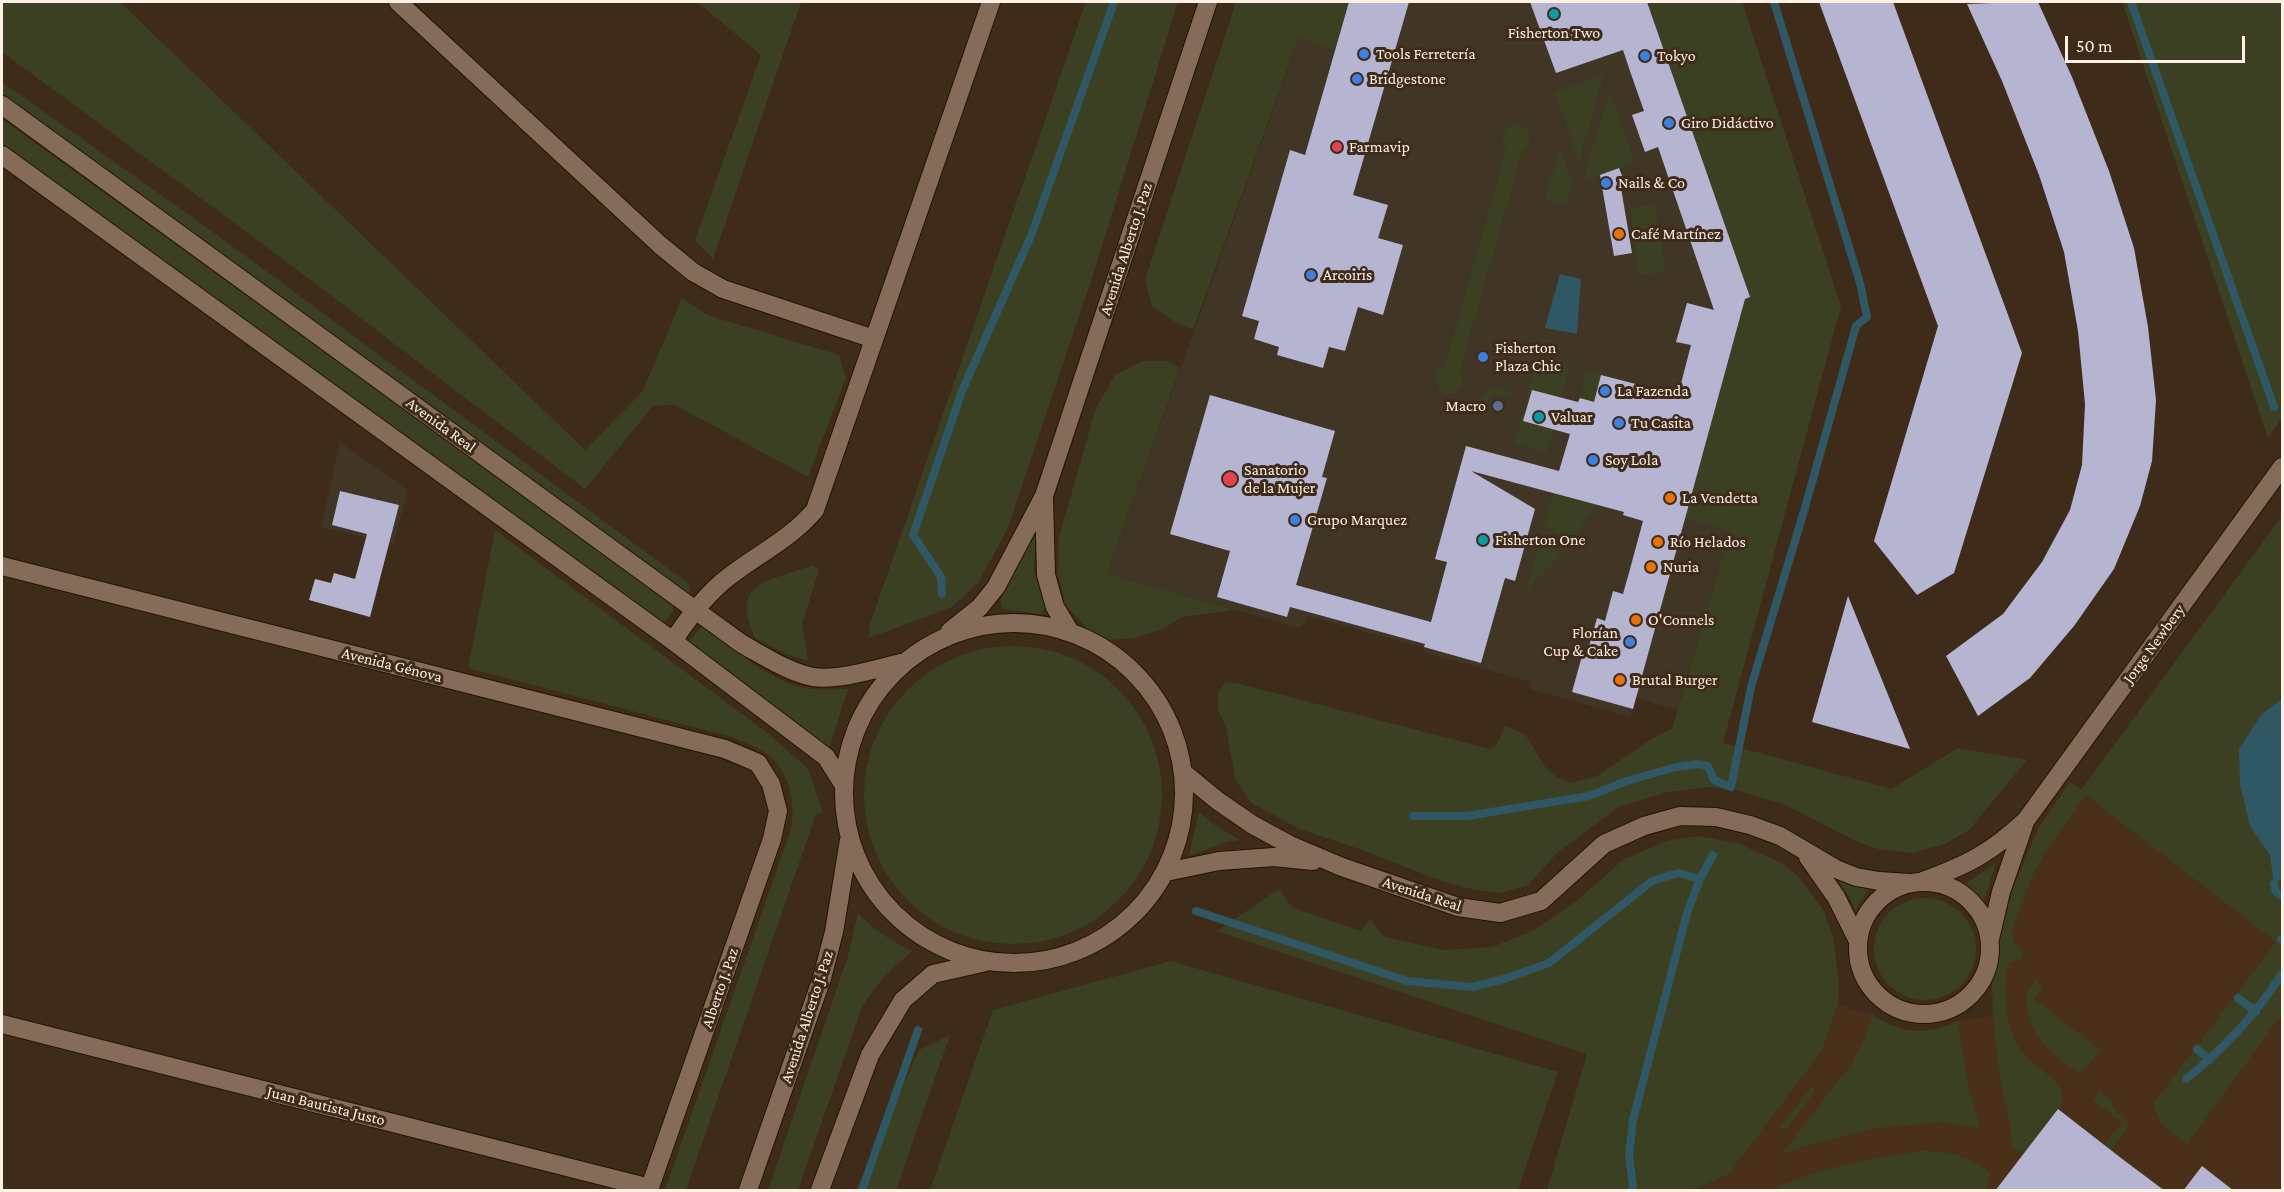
<!DOCTYPE html>
<html>
<head>
<meta charset="utf-8">
<style>
	body { margin:0 }
	#map { position:relative; width:2284px; height:1192px; overflow:hidden; background:#3f2b1a; font-family:"Crimson Pro",serif }
	canvas { display:block }
	.frame { position:absolute; inset:0; border:3px solid #fef0e5; pointer-events:none }
	.scale { position:absolute; left:2065px; top:36px; width:180px; height:27px; box-sizing:border-box; border:3px solid #fef0e5; border-top:0; padding-left:8px; font-size:18px; line-height:21px; white-space:nowrap; color:#fef0e5; -webkit-text-stroke:4px #3f2b1a; paint-order:stroke }
</style>
</head>
<body>
<div id="map">
<canvas width="2284" height="1192"></canvas>
<div class="frame"></div>
<div class="scale">50 m</div>
</div>
<script>
const c = document.querySelector('canvas').getContext('2d');
c.lineJoin = 'round';
function fill(path, color) { c.fillStyle = color; c.fill(path, 'evenodd'); }
function stroke(path, color, width, dash) { c.strokeStyle = color; c.lineWidth = width; c.lineCap = dash ? 'butt' : 'round'; c.setLineDash(dash || []); c.stroke(path); }
function write(font, color, halo, rows, align = 'center') {
  c.font = font + ' "Crimson Pro",serif'; c.lineWidth = 6; c.setLineDash([]); c.textBaseline = 'middle'; c.strokeStyle = halo; c.fillStyle = color; for (const [text, x, y, turn = 0] of rows) {
    c.save(); c.translate(x, y); c.rotate((+turn || 0) * Math.PI / 180); c.textAlign = isNaN(turn) ? turn : align; if (halo) c.strokeText(text, 0, 0); c.fillText(text, 0, 0); c.restore();
  }
}
const commercial = new Path2D(`
	M1312 2H1688L1798 303 1677 710 1636 698 1630 717 1530 689 1531 682 1423 652 1424 648 1312 617 1307 616 1305 623 1300 628 1107 574Z
	M340 442 408 490 394 544 321 527Z`);
const built = new Path2D(`
	M2282 516V1190H1692L1728 1175 1822 1051 1838 1005 1872 1015 1888 1025 1904 1030 1922 1032 1941 1029 1958 1021 1993 1016 1992 986 1998 942 2013 888 2038 829 2070 782 2081 790Z`);
const green = new Path2D(`
	M2 2H120L585 450 643 391 682 298 707 315 839 355 846 378 808 477 675 405 653 406 585 489 279 256 2 52Z
	M697 2H801L713 259 695 240 761 55Z
	M1086 2H1178L1090 284 1007 530 978 583 952 607 869 638V627Z
	M1236 2H1349L1335 51 1299 37 1193 330 1172 320 1152 306 1145 280Z
	M1647 2H1742L1841 306 1723 743 1891 789 1958 748 2027 760 1969 830 1945 844 1912 853 1878 849 1855 841 1786 805 1736 790 1711 787 1668 792 1620 806 1559 851 1528 885 1500 893 1475 890 1442 881 1362 850 1300 829 1250 802 1235 778 1226 727 1218 710V692L1226 682 1240 684 1490 749 1497 744 1505 726 1525 734 1546 768 1556 777 1570 783 1597 776 1653 738 1672 729 1730 531 1685 518 1745 299 1750 297Z
	M2122 2H2282V418L2268 438Z
	M1604 75 1579 161 1555 92Z
	M2 82 213 232 689 584 694 610 2 105Z
	M1610 92 1635 163 1586 180 1584 175Z
	M2 119 673 604V612L664 622 654 620 2 144Z
	M1515 124C1532 128 1535 143 1522 153L1460 370C1468 386 1455 400 1439 390L1435 376 1439 370 1445 366 1506 150C1499 138 1502 130 1515 124Z
	M1560 148 1572 182 1566 206 1545 199Z
	M1654 204 1662 239 1665 272 1639 275 1630 208Z
	M1537 358 1570 367 1547 452 1515 443Z
	M1143 361H1168L1180 368 1107 574 1235 610 1182 617 1163 629 1135 638 1110 640 1087 628 1066 606 1058 574 1059 537 1096 408 1115 375Z
	M1587 371 1601 375 1594 402 1580 398Z
	M1493 387 1512 393 1510 399 1491 394 1486 410 1478 399Z
	M1558 476 1608 490 1570 542 1544 525Z
	M2282 516V1014L2187 1144 2162 1125 2153 1104 2276 942 2086 795 2044 854 2031 879 2012 933 2014 942 2023 952 2022 958 2007 964C2006 991 2004 1022 2018 1046 2029 1065 2061 1078 2063 1097 2064 1112 2038 1140 2029 1152L2019 1151 2012 1146 2010 1126 1999 1075 1993 1016 1992 986 1998 942 2013 888 2038 829 2070 782 2081 790Z
	M1036 523 1034 571 1045 607 1041 614 1003 609 1000 601Z
	M495 530 770 735 808 769 823 813 816 814 686 1190H665L790 832C797 806 790 771 767 754 757 747 743 742 732 737L468 668Z
	M1540 541 1561 555 1526 591Z
	M813 565 819 570 802 624 808 661 787 654 755 638C729 580 770 582 813 565Z
	M703 625C732 647 765 678 801 687 815 691 833 689 848 689L829 748 687 643Z
	M864 795a149 149 0 1 1 298 0a149 149 0 1 1-298 0Z
	M1199 812 1213 824 1240 840 1227 842 1189 856Z
	M1699 836 1740 844 1783 864 1798 876 1824 911 1833 937 1839 981 1838 1005 1822 1051 1728 1175 1692 1190H1547L1587 1054 1217 931 1279 889 1292 907 1360 931 1370 920 1385 937 1443 950 1492 947 1533 931 1578 900 1624 859 1670 840Z
	M1996 863 1983 904C1977 893 1972 888 1959 886L1974 878Z
	M1836 877 1868 889 1855 911 1850 898Z
	M1874 949a51 51 0 1 1 102 0a51 51 0 1 1-102 0Z
	M858 913C874 930 891 941 913 951 892 967 876 985 862 1007L798 1190H768L848 956Z
	M1171 961 1558 1072 1518 1190H930L993 1010Z
	M2036 980 2043 986 2034 999 2101 1050 2080 1074C2055 1056 2030 1039 2027 1006 2026 1001 2025 996 2028 992 2030 988 2033 984 2036 980Z
	M1872 1015C1903 1034 1926 1036 1958 1021L1968 1084 1980 1124 1977 1128 1943 1122 1876 1128 1812 1144 1781 1155 1851 1064 1864 1039Z
	M950 1035 896 1190H856L919 1050Z
	M1811 1087H1814L1815 1091 1786 1130H1782L1781 1126Z
	M2100 1091 2112 1099C2111 1111 2118 1114 2127 1118V1128L2105 1159 2098 1154 2122 1122 2093 1100Z
	M1922 1151C1948 1151 1970 1155 1990 1173L1986 1190H1771C1822 1167 1866 1159 1922 1151Z`);
const water = new Path2D(`
	M1560 274 1581 279 1577 334 1545 328Z
	M2282 699V878L2274 884 2270 855 2250 826 2240 784 2239 749 2261 715Z`);
const stream = new Path2D(`
	M2131 2 2274 407
	M942 594 941 577 913 535 962 391 1031 236 1114 2
	M1413 816H1467L1589 796 1627 781 1676 767 1698 764 1708 766 1714 780 1731 787 1751 687 1804 511 1856 326 1867 317 1860 283 1774 2
	M2274 884 2276 892 2282 896
	M1196 911 1407 981 1472 987 1504 979 1549 963 1652 881 1678 873 1700 879
	M2281 939H2282
	M2238 998 2256 1012
	M2197 1049 2210 1060
	M2186 1079C2226 1047 2254 1016 2282 974
	M862 1190 918 1030
	M1632 1190 1633 1185 1629 1156 1633 1120 1687 913 1700 879 1713 855`);
const building = new Path2D(`
	M1349 2H1409L1353 195 1388 205 1378 238 1403 245 1383 315 1358 307 1345 351 1329 347 1323 368 1277 355 1279 347 1254 339 1259 321 1242 316 1290 150 1305 155Z
	M1530 2H1647L1750 297 1745 299 1633 709 1572 692 1582 656 1586 657 1597 618 1605 621 1613 591 1623 594 1630 569 1643 521 1623 515 1624 512 1471 471 1535 509 1515 581 1505 578 1481 663 1424 647 1425 644 1290 607 1287 617 1217 597 1230 551 1170 534 1210 395 1335 431 1322 477 1327 478 1296 585 1431 622 1447 562 1435 559 1466 446 1559 471 1570 434 1523 421 1532 390 1578 402 1580 398 1594 402 1601 375 1678 395 1691 345 1676 342 1687 303 1714 310 1658 147 1645 152 1632 115 1644 111 1631 74 1623 50 1556 73Z
	M1819 2H1893L2022 353 1954 573 1917 595 1874 541 1938 326Z
	M2018 2H2038L2072 77 2109 171 2134 248 2148 327 2156 400 2152 461 2140 506 2114 569 2074 626 2030 678 1978 716 1946 656 2003 614 2042 562 2070 510 2082 465 2085 404 2078 331 2064 252 2039 175 2002 81 1967 4Z
	M1619 168 1626 186 1621 188 1632 253 1614 256 1600 175Z
	M340 491 399 505 370 617 309 600 315 579 331 583 334 573 355 579 367 534 332 525Z
	M1848 596 1910 749 1812 722Z
	M2058 1109 2121 1158 2165 1191H1995Z
	M2202 1166 2234 1191H2183Z`);
const street = new Path2D(`
	M398 2 660 245 693 272 723 289 874 339
	M2 566 725 749 758 763 771 784 778 811 772 839 649 1190
	M673 641C687 620 701 601 720 584 751 557 788 542 815 510L991 2
	M2 1024 650 1188`);
const secondary = new Path2D(`
	M2 105 742 644C764 656 788 672 813 677 840 681 878 668 905 662
	M2 155 673 641 826 757 843 784
	M1044 498 1046 575 1055 607 1070 632
	M844 793a170 170 0 1 1 340 0a170 170 0 1 1-340 0Z
	M950 631 980 607 996 587 1044 496 1208 2
	M1185 774 1218 801 1253 825 1290 845 1342 867 1458 907 1500 913 1541 901 1604 844 1644 826 1680 816 1716 817 1750 825 1780 836 1836 869 1856 877 1879 881 1909 883
	M1808 857 1836 897 1858 941
	M1166 872 1219 861 1274 857 1313 861
	M1923 881C1967 865 1991 853 2026 820L2282 467
	M1858 948a66 66 0 1 1 132 0a66 66 0 1 1-132 0Z
	M1990 939 2001 892 2024 825
	M748 1190 822 978 834 932 849 840
	M820 1190 870 1055 903 1000 933 974 986 962`);
const markers = [
	[1554,14,6,"#0f9aa8"],
	[1364,54,6,"#3f7fe0"],
	[1645,56,6,"#3f7fe0"],
	[1357,79,6,"#3f7fe0"],
	[1669,123,6,"#3f7fe0"],
	[1337,147,6,"#e0444e"],
	[1606,183,6,"#3f7fe0"],
	[1619,234,6,"#e8710a"],
	[1311,275,6,"#3f7fe0"],
	[1483,357,6,"#3f7fe0"],
	[1605,391,6,"#3f7fe0"],
	[1498,406,6,"#5c6f8a"],
	[1539,417,6,"#0f9aa8"],
	[1619,423,6,"#3f7fe0"],
	[1593,460,6,"#3f7fe0"],
	[1230,479,8,"#e0444e"],
	[1670,498,6,"#e8710a"],
	[1295,520,6,"#3f7fe0"],
	[1483,540,6,"#0f9aa8"],
	[1658,542,6,"#e8710a"],
	[1651,567,6,"#e8710a"],
	[1636,620,6,"#e8710a"],
	[1630,642,6,"#3f7fe0"],
	[1620,680,6,"#e8710a"]
];
const poiNames = [
	["Fisherton Two",1554,33,"center"],
	["Tools Ferretería",1376,54],
	["Tokyo",1657,56],
	["Bridgestone",1369,79],
	["Giro Didáctivo",1681,123],
	["Farmavip",1349,147],
	["Nails & Co",1618,183],
	["Café Martínez",1631,234],
	["Arcoiris",1323,275],
	["Fisherton",1495,348],
	["Plaza Chic",1495,366],
	["La Fazenda",1617,391],
	["Macro",1486,406,"right"],
	["Valuar",1551,417],
	["Tu Casita",1631,423],
	["Soy Lola",1605,460],
	["Sanatorio",1244,470],
	["de la Mujer",1244,488],
	["La Vendetta",1682,498],
	["Grupo Marquez",1307,520],
	["Fisherton One",1495,540],
	["Río Helados",1670,542],
	["Nuria",1663,567],
	["O'Connels",1648,620],
	["Florían",1618,633,"right"],
	["Cup & Cake",1618,651,"right"],
	["Brutal Burger",1632,680]
];
const streetNames = [
	["Avenida Alberto J. Paz",1126,249,-72],
	["Avenida Real",441,425,36],
	["Jorge Newbery",2154,644,-54],
	["Avenida Génova",392,665,14],
	["Avenida Real",1422,894,18],
	["Alberto J. Paz",720,988,-71],
	["Avenida Alberto J. Paz",807,1017,-72],
	["Juan Bautista Justo",326,1106,14]
];
fill(commercial, '#413526');
fill(built, '#4a3019');
fill(green, '#3a4021');
fill(water, '#305864');
stroke(stream, '#305864', 8);
fill(building, '#b5b5d2');
stroke(street, '#251303', 20);
stroke(secondary, '#251303', 20);
stroke(street, '#846c59', 18);
stroke(secondary, '#846c59', 18);
for (const [x, y, r, color] of markers) { const dot = new Path2D(); dot.arc(x, y, r, 0, 2 * Math.PI); c.fillStyle = color; c.fill(dot); stroke(dot, '#3f2b1a', 2); }
write('16px', '#fef0e5', '#3f2b1a', poiNames, 'left');
write('16px', '#fef0e5', '#3f2b1a', streetNames);
</script>
</body>
</html>
